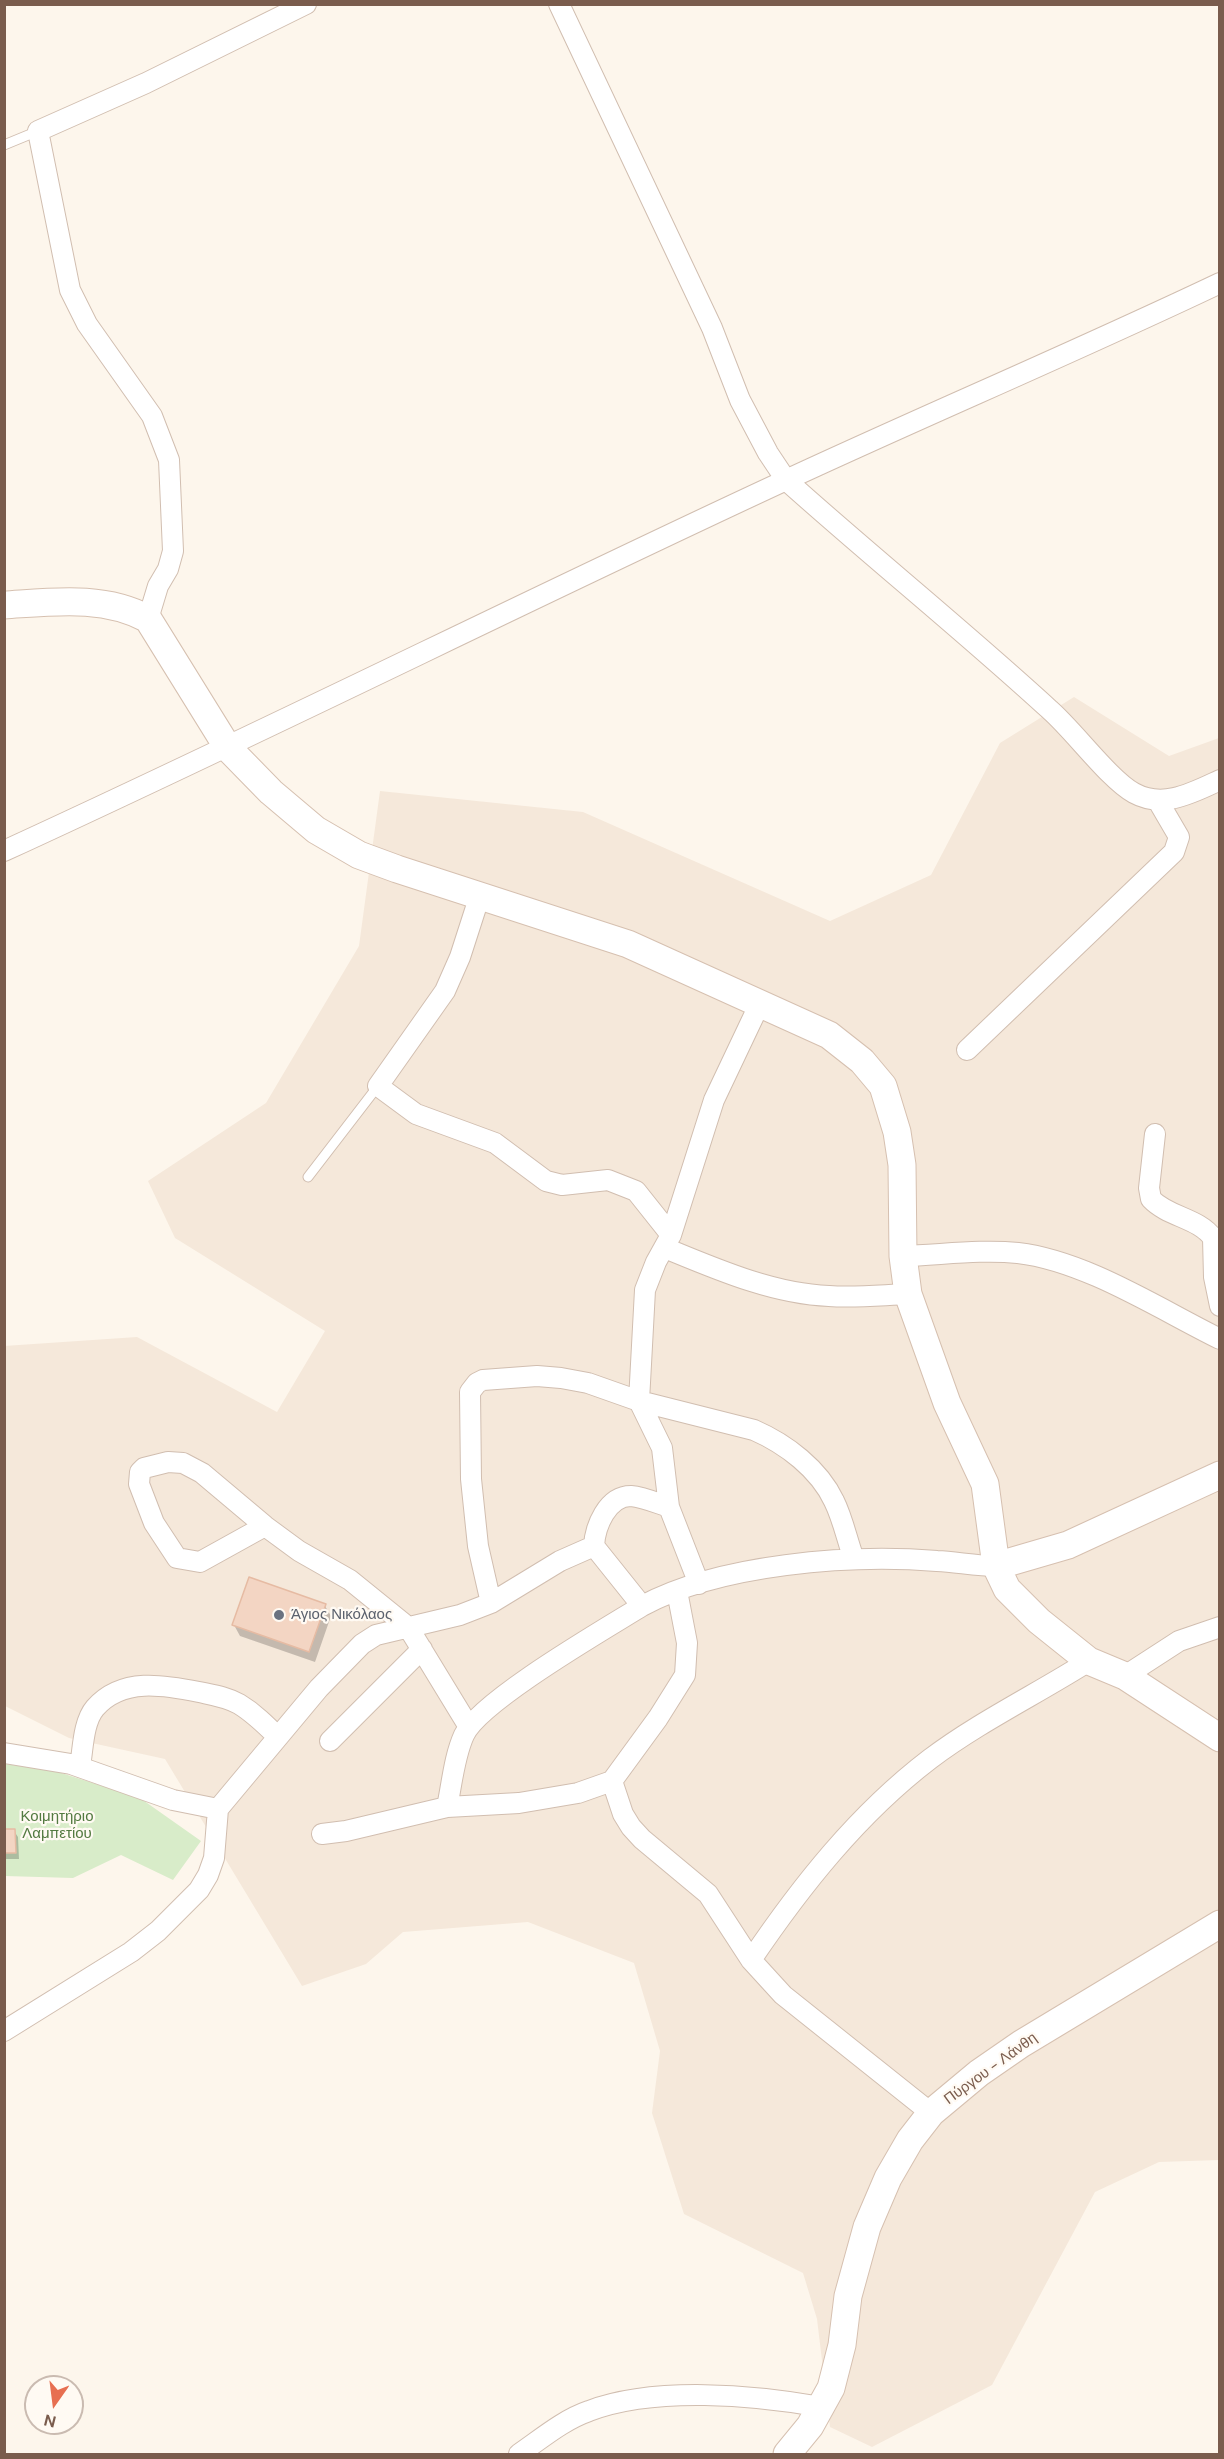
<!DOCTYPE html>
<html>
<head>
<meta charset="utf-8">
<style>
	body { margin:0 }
	#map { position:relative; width:1224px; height:2459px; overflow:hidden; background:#fdf6ec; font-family:"DM Sans",sans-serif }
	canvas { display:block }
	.frame { position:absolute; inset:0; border:6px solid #7a5c4d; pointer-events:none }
	.north { position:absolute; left:24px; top:2375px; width:60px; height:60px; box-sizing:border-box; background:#fffaf3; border:2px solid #cabbb1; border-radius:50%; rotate:194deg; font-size:16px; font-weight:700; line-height:24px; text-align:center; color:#7a5c4d }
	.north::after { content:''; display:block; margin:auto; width:21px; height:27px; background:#e76f51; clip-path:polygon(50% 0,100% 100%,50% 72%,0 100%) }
</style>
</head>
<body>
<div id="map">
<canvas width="1224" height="2459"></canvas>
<div class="frame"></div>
<div class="north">N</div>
</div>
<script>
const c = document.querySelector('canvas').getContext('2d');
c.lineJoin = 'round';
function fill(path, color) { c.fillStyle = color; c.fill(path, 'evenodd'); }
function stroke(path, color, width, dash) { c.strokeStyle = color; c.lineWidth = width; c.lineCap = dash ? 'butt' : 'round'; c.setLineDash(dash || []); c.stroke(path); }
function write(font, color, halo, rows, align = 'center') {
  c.font = font + ' "DM Sans",sans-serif'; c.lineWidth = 4.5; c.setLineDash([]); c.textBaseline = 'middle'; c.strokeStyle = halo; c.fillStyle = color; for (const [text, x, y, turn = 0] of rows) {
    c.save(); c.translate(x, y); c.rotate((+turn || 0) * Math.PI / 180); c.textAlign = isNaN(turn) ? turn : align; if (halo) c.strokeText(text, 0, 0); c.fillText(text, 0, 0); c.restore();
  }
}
const residential = new Path2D(`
	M1074 697 1169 756 1219 738V2160L1159 2162 1095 2192 992 2385 872 2447 830 2427 817 2319 803 2273 684 2214 652 2113 660 2051 634 1963 528 1922 403 1932 366 1964 302 1986 165 1759 69 1738 5 1706 4 1346 137 1337 277 1412 325 1331 175 1238 148 1181 266 1103 359 946 380 791 583 812 830 921 931 875 1000 743Z`);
const green = new Path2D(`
	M5 1764 55 1771 140 1798 201 1841 173 1880 121 1855 73 1878 5 1876Z`);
const shadow = new Path2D(`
	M325 1606 331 1616 315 1662 240 1636 234 1625Z
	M4 1831H14L18 1837 19 1859H4Z`);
const building = new Path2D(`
	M249 1577 326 1604 309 1652 232 1625Z
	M4 1829H15L16 1853H4Z`);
const lane = new Path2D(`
	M4 145 38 131
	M308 1177 378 1086`);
const street = new Path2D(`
	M559 4 712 328 740 400 768 453 786 480C873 558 964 631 1050 710 1074 731 1110 780 1134 793 1163 809 1192 793 1220 780
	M148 619 158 586 168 569 173 551 169 460 152 416 87 324 70 290 38 131 146 83 306 4
	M4 851C266 731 523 602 784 481 928 414 1075 352 1220 283
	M480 895 460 957 445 991 378 1086 416 1114 495 1143 546 1181 562 1185 608 1180 636 1191 671 1235
	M967 1050 1174 852 1179 837 1158 801
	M1155 1134 1149 1188 1151 1199C1168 1217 1199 1218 1213 1238L1214 1277 1220 1306
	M665 1248C716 1269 773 1294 829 1296 855 1298 882 1295 908 1294
	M903 1256C940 1255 981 1249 1018 1253 1086 1261 1159 1309 1220 1339
	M265 1526 200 1562 177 1558 154 1523 139 1484 140 1472 144 1468 168 1462 183 1463 202 1473 265 1526 299 1551 350 1580 408 1627 469 1727
	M594 1546C595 1527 607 1496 631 1496 643 1497 657 1503 669 1507
	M699 1584 669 1507 662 1448 639 1401 645 1290 656 1262 671 1235 714 1100 760 1003
	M491 1603 478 1546 471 1479 470 1392 477 1383 483 1380 537 1376 561 1378 588 1383 639 1401 754 1430C786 1444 819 1469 834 1501 843 1519 847 1540 854 1559
	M1125 1676 1179 1641 1220 1627
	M330 1741 422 1649
	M4 1753 71 1764 173 1800 218 1809
	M80 1766C83 1750 83 1722 95 1708 122 1677 164 1685 199 1692 213 1695 227 1697 239 1704 254 1713 266 1725 278 1737
	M612 1781 623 1814 631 1827 642 1839 708 1894 751 1960 783 1995 931 2113
	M447 1807 519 1803 578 1793 612 1781 658 1718 685 1675 687 1643 677 1591
	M322 1834 346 1831 447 1807C452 1784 454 1757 464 1735 480 1701 605 1629 642 1606
	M751 1960C801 1886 858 1814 930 1759 979 1722 1037 1694 1089 1661
	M4 2031 131 1952 158 1931 199 1890 208 1875 214 1858 218 1809 319 1688 362 1644 376 1635 460 1615 491 1603 560 1561 594 1546 642 1606C720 1564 849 1554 937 1561 957 1562 976 1566 996 1566
	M519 2454C541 2439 563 2420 589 2411 655 2386 754 2395 822 2407`);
const secondary = new Path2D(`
	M4 605C53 602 104 595 148 619L228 748 271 792 316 830 359 855 397 869 628 944 829 1035 862 1061 883 1086 897 1132 902 1165 903 1256 908 1294 947 1403 985 1484 996 1566 1007 1589 1039 1621 1089 1661 1125 1676 1220 1738
	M996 1566 1068 1545 1220 1475
	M787 2454 810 2426 831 2388 842 2345 848 2296 867 2227 888 2178 910 2140 931 2113 979 2073 1021 2044 1220 1924`);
const markers = [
	[279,1615,6,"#6b7280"]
];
const worshipNames = [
	["Άγιος Νικόλαος",291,1615]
];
const parkNames = [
	["Κοιμητήριο",57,1817],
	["Λαμπετίου",57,1834]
];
const streetNames = [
	["Πύργου - Λάνθη",991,2069,-36]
];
fill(residential, '#f5e8da');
fill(green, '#d8ecc9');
fill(shadow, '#0003');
fill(building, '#f3d5c3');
stroke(building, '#e6bba3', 1.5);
stroke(lane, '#d1beb0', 11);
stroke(street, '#d1beb0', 22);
stroke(secondary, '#d6c0b0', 29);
stroke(lane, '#fff', 9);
stroke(street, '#fff', 20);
stroke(secondary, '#fff', 27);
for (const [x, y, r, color] of markers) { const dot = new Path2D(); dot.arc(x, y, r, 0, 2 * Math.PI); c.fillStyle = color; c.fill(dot); stroke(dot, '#fffaf3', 2); }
write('15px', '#5b616d', '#fffaf3', worshipNames, 'left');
write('15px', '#537a41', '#fffaf3', parkNames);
write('15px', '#7a5c4d', '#fffaf3', streetNames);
</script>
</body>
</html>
